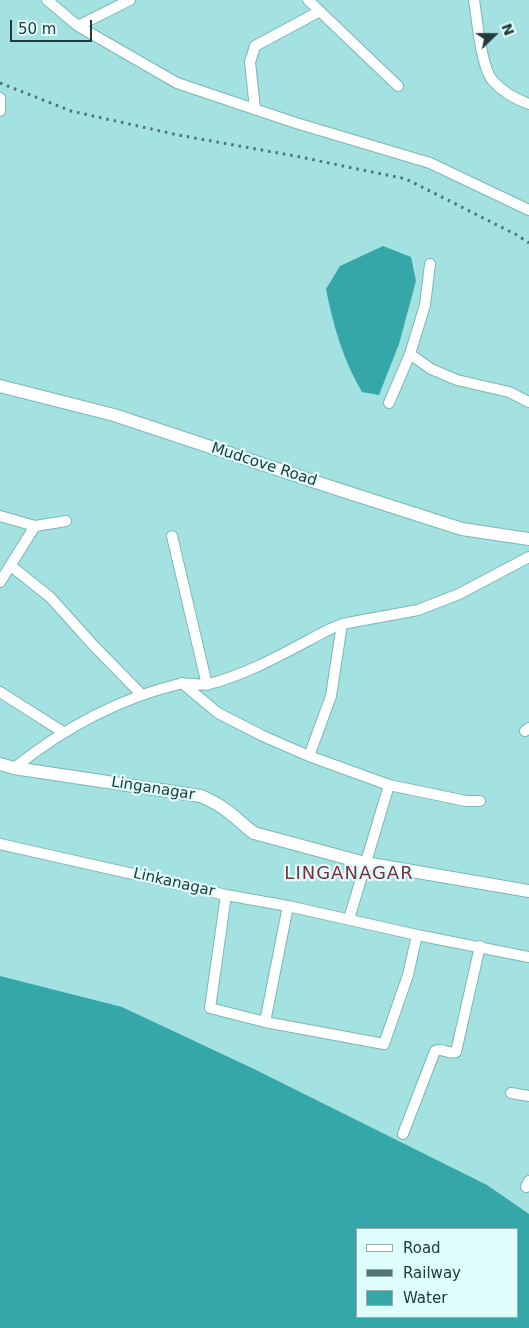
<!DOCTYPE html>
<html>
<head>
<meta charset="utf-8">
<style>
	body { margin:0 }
	#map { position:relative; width:529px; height:1328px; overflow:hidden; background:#a4e2e2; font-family:"DejaVu Sans",sans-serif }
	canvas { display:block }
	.legend { position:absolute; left:356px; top:1228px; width:162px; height:90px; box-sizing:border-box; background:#defdfc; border:1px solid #92afae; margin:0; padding:6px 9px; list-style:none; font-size:15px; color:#213a3a }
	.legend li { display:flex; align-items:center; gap:10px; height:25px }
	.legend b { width:25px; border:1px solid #92afae }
	.north { position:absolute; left:469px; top:10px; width:50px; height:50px; -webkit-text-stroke:4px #defdfc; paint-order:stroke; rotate:68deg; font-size:14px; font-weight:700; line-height:20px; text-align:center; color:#213a3a }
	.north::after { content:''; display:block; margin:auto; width:18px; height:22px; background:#213a3a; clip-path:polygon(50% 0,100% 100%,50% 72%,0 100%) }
	.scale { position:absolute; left:10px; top:20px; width:82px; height:22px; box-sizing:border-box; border:2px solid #213a3a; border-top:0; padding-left:6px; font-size:15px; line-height:18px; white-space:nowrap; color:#213a3a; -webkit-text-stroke:4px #defdfc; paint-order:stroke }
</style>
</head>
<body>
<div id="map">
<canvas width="529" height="1328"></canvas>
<ul class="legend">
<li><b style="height:6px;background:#fff"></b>Road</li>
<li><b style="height:6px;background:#4f7575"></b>Railway</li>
<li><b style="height:14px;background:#36a7a8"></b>Water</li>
</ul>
<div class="north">N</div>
<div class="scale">50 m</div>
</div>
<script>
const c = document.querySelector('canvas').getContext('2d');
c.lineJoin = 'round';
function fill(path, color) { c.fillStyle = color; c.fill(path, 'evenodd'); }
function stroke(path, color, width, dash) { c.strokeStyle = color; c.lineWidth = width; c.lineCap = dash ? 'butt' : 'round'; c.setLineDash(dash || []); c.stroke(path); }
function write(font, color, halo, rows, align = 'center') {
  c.font = font + ' "DejaVu Sans",sans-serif'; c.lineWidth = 4.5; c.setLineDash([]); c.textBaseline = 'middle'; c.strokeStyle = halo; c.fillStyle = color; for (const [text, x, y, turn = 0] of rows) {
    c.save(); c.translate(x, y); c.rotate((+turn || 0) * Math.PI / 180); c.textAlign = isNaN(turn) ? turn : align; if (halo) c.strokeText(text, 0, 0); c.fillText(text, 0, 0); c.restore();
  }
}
const water = new Path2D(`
	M383 246 411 257 416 281 399 344 379 395 362 392C343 360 333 325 326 289L340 266Z
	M0 976 122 1007 254 1069 487 1185 529 1214V1328H0ZM358 1229H518V1317H358Z`);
const minor = new Path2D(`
	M47 0 78 26 177 83 296 123 430 163 529 210
	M308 0 398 86
	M474 0C477 18 481 68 493 81 503 92 515 99 529 104
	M78 26 130 0
	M0 98V111
	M255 109 250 62 255 46 320 11
	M410 354 431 369 457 380 509 392 529 402
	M389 403 410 354 425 305 430 264
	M0 516 35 526 66 521
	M172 536 207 685
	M11 566 50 597 94 646 141 694
	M0 582 35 526
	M182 683 218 713 263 736 309 756 389 785 349 919
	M0 692 63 732
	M525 731 529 728
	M309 756 331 696 342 624
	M14 768C64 728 117 699 179 684 188 682 199 686 209 684 252 673 291 649 330 629L342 624 418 610 459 594 529 557
	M389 785 466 801H480
	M0 844 226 895 288 906 417 935 529 957
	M226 895 210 1008 265 1022 384 1044 408 975 417 935
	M265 1022 288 906
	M511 1093 529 1096
	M403 1134 435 1051C442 1047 449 1055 456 1052L480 946
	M526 1187 529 1181`);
const tertiary = new Path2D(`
	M0 386 114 415 334 488 462 529 529 539
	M0 764 14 768 201 796C210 800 218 804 226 810 236 817 244 826 254 833L365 863 529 891`);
const rail = new Path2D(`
	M0 83 71 111 178 135 295 156 406 179 517 235 529 243`);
const streetNames = [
	["Mudcove Road",264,465,18],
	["Linganagar",153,789,9],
	["Linkanagar",174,883,13]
];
const quarterNames = [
	["LINGANAGAR",349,874]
];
fill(water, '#36a7a8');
stroke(minor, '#7ab7b7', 12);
stroke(tertiary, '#7ab7b7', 14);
stroke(minor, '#fff', 10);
stroke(tertiary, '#fff', 12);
stroke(rail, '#4f7575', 3, [2.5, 5]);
write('15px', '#213a3a', '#defdfc', streetNames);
c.letterSpacing = '1px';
write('18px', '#793239', '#defdfc', quarterNames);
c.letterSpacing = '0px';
</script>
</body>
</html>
